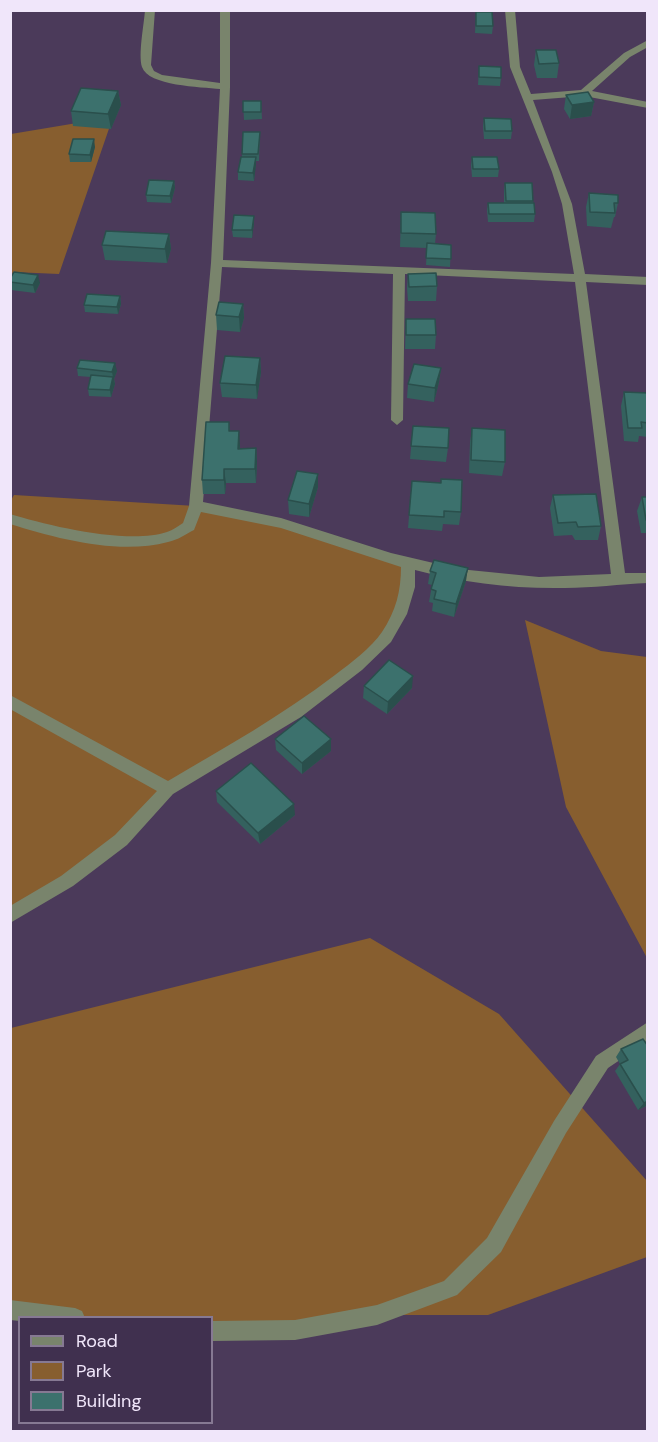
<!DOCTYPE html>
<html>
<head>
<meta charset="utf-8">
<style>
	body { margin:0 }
	#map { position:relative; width:658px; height:1442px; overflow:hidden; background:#4b3a5a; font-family:"DM Sans",sans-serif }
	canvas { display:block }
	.frame { position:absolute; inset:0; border:12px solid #f0e6fa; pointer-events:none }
	.legend { position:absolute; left:18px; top:1316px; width:195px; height:108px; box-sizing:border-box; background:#40304f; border:2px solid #867993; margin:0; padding:8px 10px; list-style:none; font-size:18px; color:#f0e6fa }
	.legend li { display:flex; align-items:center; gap:12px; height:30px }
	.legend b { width:30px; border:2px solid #867993 }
</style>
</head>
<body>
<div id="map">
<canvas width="658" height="1442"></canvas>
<div class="frame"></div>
<ul class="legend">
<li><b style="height:8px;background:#79846c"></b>Road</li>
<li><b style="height:16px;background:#875e2f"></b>Park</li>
<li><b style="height:16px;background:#3c716d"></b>Building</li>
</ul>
</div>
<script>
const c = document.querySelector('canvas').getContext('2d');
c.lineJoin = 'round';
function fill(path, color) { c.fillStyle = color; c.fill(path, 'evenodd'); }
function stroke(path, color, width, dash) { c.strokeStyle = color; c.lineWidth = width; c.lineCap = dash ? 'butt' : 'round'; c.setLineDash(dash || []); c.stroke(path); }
const green = new Path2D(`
	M113 117 59 274 13 272 11 277V134Z
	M14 495 196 506 280 523 408 564 402 610 357 666 168 789 121 840 10 915V502Z
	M525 620 601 651 647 657V958L566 807Z
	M370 938 499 1014 647 1181V1257L488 1315H377L213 1331 212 1318H75L11 1310V1028Z`);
const minor = new Path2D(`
	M145 10H155L151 65 154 71 162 75 220 83V10H230V87L223 260 574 274 562 204 552 172 510 67 505 10H515L520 67 531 94 581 90 624 53 648 40V47L630 57 592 91 648 102V108L584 96 533 100 572 204 585 274 648 277V285L586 282 625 573H648V583C620 584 593 588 565 588 514 589 464 583 415 570V587L407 614 391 642 362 670 301 717 173 794 127 845 73 886 10 923V906L61 876 115 835 157 791 10 709V695L168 781C226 747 281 716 335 675 351 663 371 648 382 632 396 611 401 591 401 567L281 528 201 512 194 530C186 534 178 540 168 542 119 555 58 539 10 524V514C49 526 129 545 167 532 173 530 178 526 183 523L189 506 211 263 220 89C201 87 148 86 142 67 138 54 144 25 145 10ZM222 267 393 274 391 420 397 425 403 420 405 274 575 282 611 574 539 577 459 569 391 553 281 518 203 502Z
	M648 1022V1041L608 1068 566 1133 501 1252 457 1295 377 1325 295 1340 212 1341V1321L295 1320 377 1305 444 1281 487 1238 554 1121 596 1056Z
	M10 1300 75 1308 82 1311 85 1318H20V1321L10 1320Z`);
const wall = new Path2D(`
	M476 12 493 26 492 34 475 33Z
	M536 50 559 63 557 78H537L534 65Z
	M479 66 501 78 500 86 478 85Z
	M118 91 121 105 111 129 73 126 71 111Z
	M566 95 594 102 591 116 570 119 564 109Z
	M243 101H261L262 119 244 120Z
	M484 118 512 131 511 139H484L483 126Z
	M260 132 259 161H256L254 181 238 180V172L242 157V154Z
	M95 147 91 162H70L69 154Z
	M472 157 499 169 498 177H472L471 165Z
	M174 181 175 188 171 203 147 202 146 195Z
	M505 183 533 201 535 214 534 222H488L487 210 488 203H504V190Z
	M589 193 618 203 615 217H614L611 228 587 226 586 207Z
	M401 212 436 234 435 244 451 245 450 267 426 265 427 248 400 247Z
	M254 216V223L252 238 233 237 232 230Z
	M169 234 171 249 167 263 105 260 102 245Z
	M408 274 437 286 436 301H408L407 288Z
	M10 279 40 283 35 293 11 290Z
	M120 296 121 304 118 314 85 312 84 305Z
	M243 304 244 318 240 332 217 330 216 315Z
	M406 319 436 335 435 349H405Z
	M260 358 261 372 257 399 222 397 220 383Z
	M77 368 117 371 114 379 115 384 111 397 89 396 88 389 91 377 78 376Z
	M441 368 439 382 434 402 407 398 408 384Z
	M624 392 648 393V437L639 436 638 442 624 441 621 406Z
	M229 422 230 431 240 445V449L256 448 257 462 256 483H226L225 494H203L202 480Z
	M413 426 448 448 446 462 410 459Z
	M472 428 505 462 502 476 469 473 470 442Z
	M318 474V487L309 517 289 514 288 500Z
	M412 481 461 512 459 525 443 524 442 531 408 528Z
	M553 495 601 526 598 540H575L572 535 554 536 550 508Z
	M642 497H648V533H641L637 511Z
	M430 571 466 581 454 617 432 611 433 603 429 602 432 585 428 584Z
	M364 686 412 688 387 714 363 698Z
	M275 739 331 751 302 774 276 750Z
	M216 791 295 815 260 844 217 802Z
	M648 1046V1105L638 1110 615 1071 620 1064 616 1057 621 1049Z`);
const shadedWall = new Path2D(`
	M118 91 121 105 111 129 108 114Z
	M594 102 591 116 570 119 572 105Z
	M94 139 95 147 91 162 90 155Z
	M256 157V165L254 181 253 173Z
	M174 181 175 188 171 203 170 196Z
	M254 216V223L252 238V230Z
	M169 234 171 249 167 263 165 249Z
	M38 275 40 283 35 293 33 285Z
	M120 296 121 304 118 314 117 307Z
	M243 304 244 318 240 332 239 317Z
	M260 358 261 372 257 399 256 385Z
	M115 363 117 371 114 379 115 384 111 397 110 390 113 377 112 372Z
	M441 368 439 382 434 402 435 388Z
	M239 431 240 445 239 462 238 449Z
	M256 448 257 462 256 483 255 469Z
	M224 469 226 483 225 494 224 480Z
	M318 474V487L309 517V504Z
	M468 568 466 581 454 617 456 604Z
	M413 676 412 688 387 714 388 702Z
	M331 739V751L302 774V763Z
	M294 804 295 815 260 844 258 833Z
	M648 1101V1105L638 1110 644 1103Z`);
const building = new Path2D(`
	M476 12H492L493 26H476Z
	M536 50H556L559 63 539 64Z
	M479 66 501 67V78L479 77Z
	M81 88 118 91 108 114 71 111Z
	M588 92 594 102 572 105 566 95Z
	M243 101H261V112H243Z
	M484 118 511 119 512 131H485Z
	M243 132H260L258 154H242Z
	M73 139H94L90 155 69 154Z
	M241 157H256L253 173 238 172Z
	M472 157H497L499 169H473Z
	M149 180 174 181 170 196 146 195Z
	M505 183H532L533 201H506Z
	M589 193 618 195V203H614L615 213 590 212Z
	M488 203H534L535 214H489Z
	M401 212 435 213 436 234 401 233Z
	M234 215 254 216 252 230H232Z
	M106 231 169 234 165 249 102 245Z
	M427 243 451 245V259L426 258Z
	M14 272 38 275 33 285 10 282V279Z
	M436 273 437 286 409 287 408 274Z
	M87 294 120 296 117 307 84 305Z
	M219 302 243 304 239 317 216 315Z
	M406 319H435L436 335H406Z
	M225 356 260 358 256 385 220 383Z
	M80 360 115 363 112 372 77 368Z
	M414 364 441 368 435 388 408 384Z
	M91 375 113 377 110 390 88 389Z
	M624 392 648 393V423L641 422 642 428H628Z
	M206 422H229V431H239L238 449 256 448 255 469H224V480H202Z
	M413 426 449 428 448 448 411 446Z
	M472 428 505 430V462L471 460Z
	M297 471 318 474 309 504 288 500Z
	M441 479 462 480 461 512 444 511V517L409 515 412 481 441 483Z
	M596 494 601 526 578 527 576 522 558 523 553 495Z
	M642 497H648V520H646Z
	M434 560 468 568 456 604 434 599 436 591 431 589 436 573 430 571Z
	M389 660 413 676 388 702 364 686Z
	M304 716 331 739 302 763 275 739Z
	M251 763 294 804 258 833 216 791Z
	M643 1039 648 1046V1101L644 1103 620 1064 628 1060 621 1049Z`);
fill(green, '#875e2f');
fill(minor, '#79846c');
fill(wall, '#34615e');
fill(shadedWall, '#2a4f4c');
fill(building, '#3c716d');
stroke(building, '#2a4f4c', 1.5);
</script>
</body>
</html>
